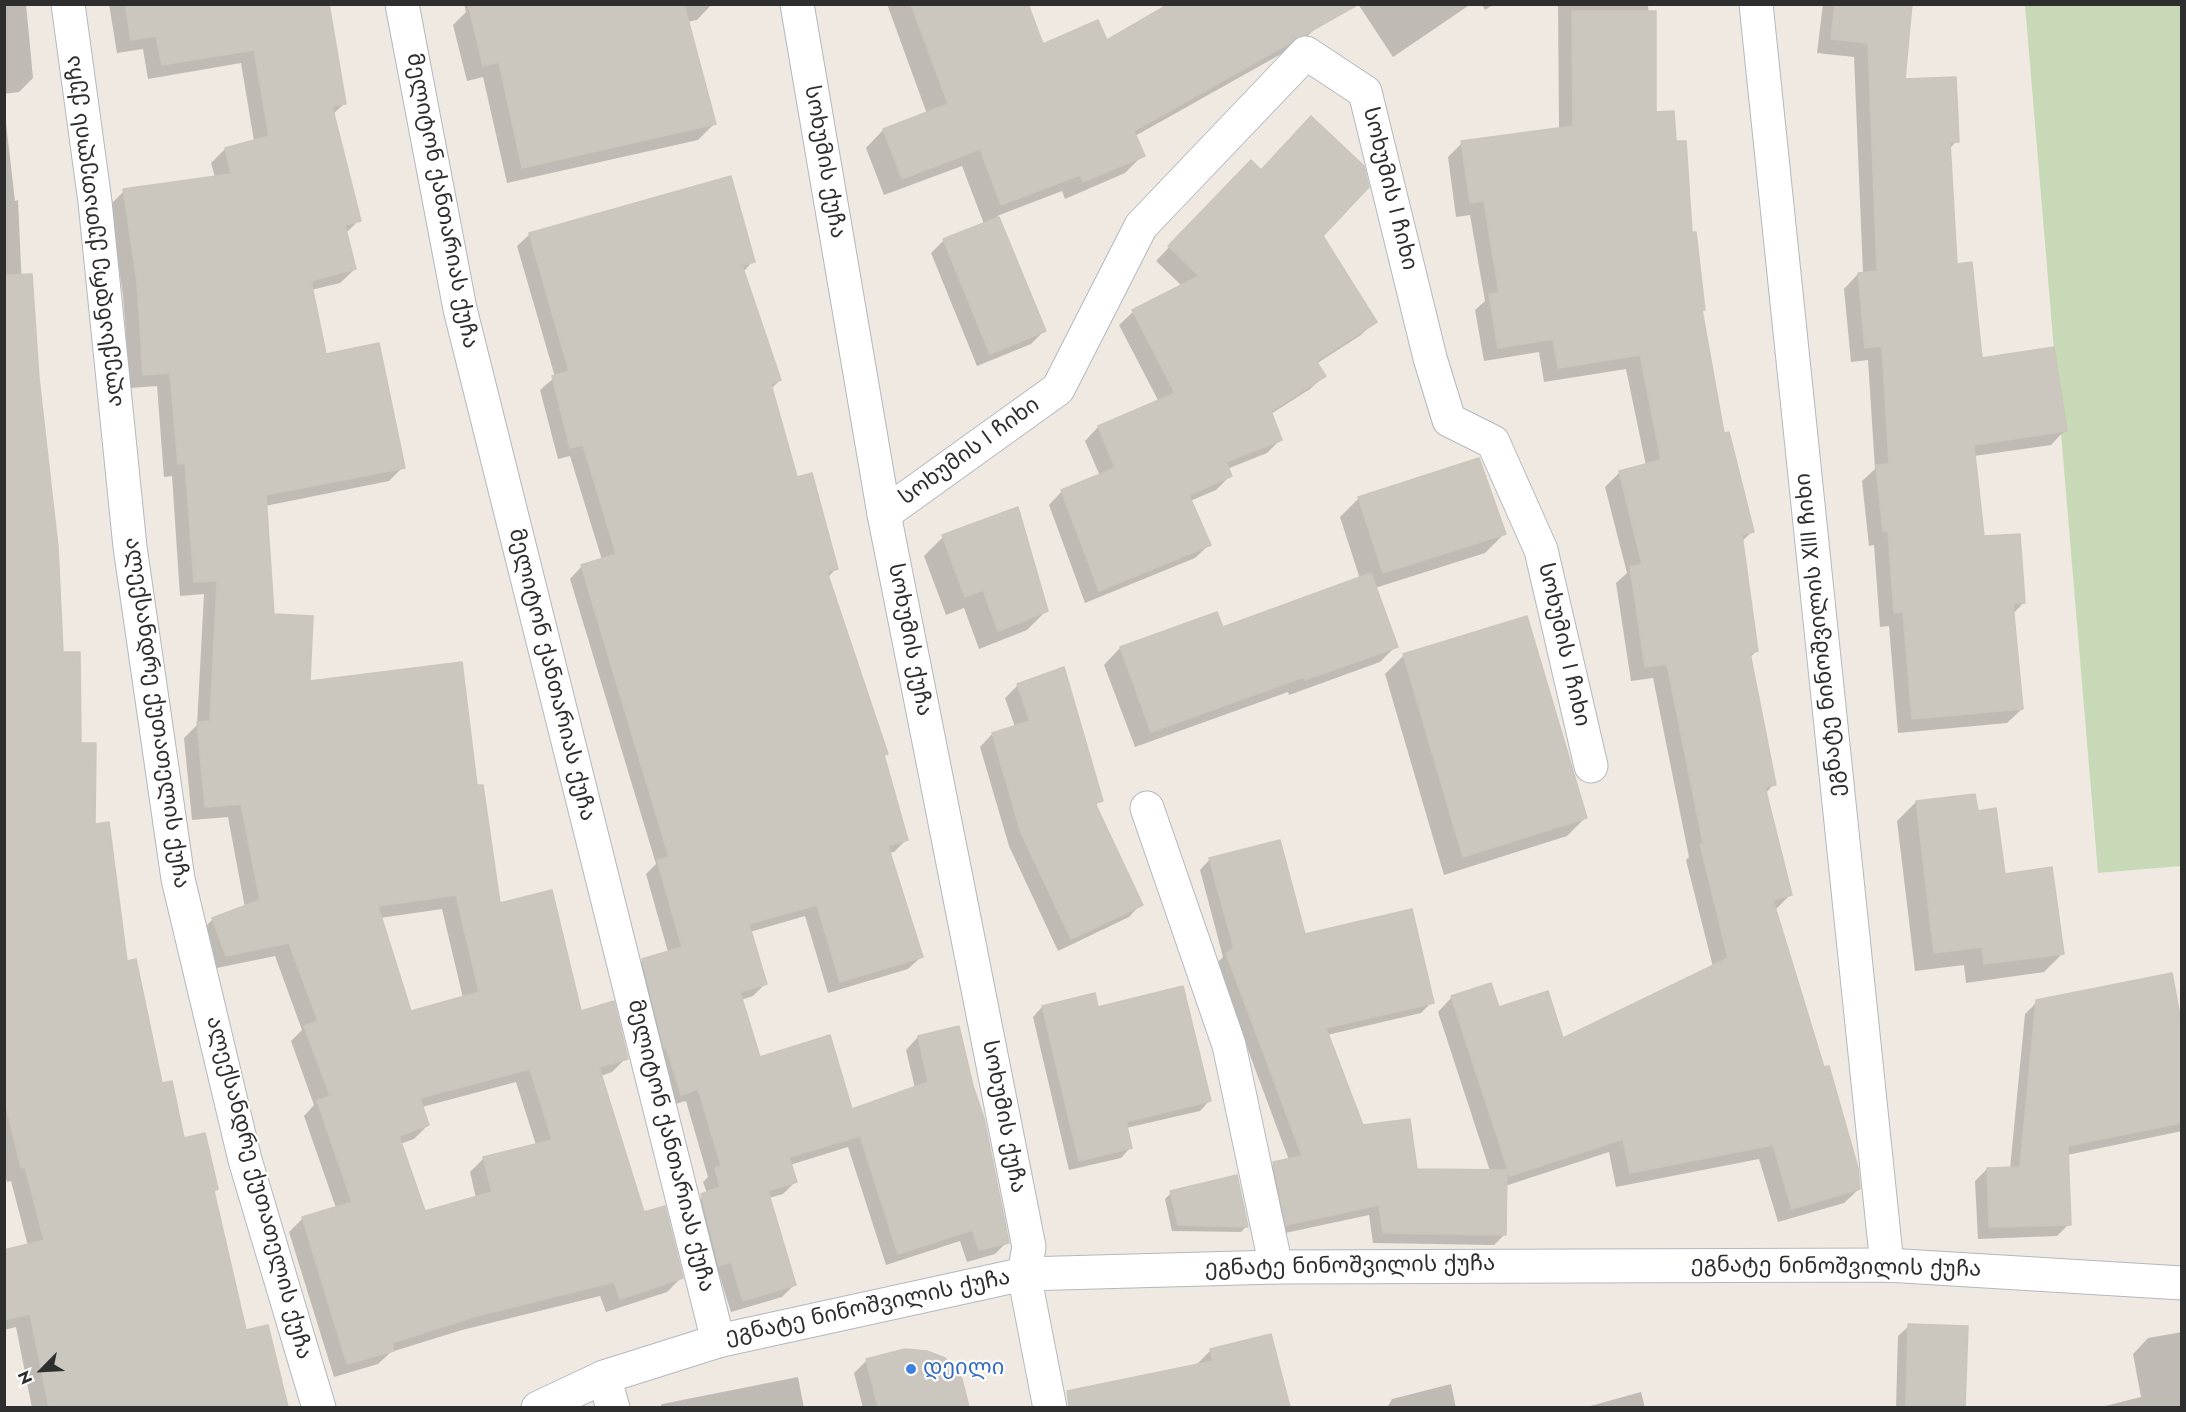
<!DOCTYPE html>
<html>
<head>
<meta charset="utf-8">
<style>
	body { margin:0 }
	#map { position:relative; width:2186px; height:1412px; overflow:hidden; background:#efe9e1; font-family:Jost,sans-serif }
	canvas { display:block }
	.frame { position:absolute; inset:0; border:6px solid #2e2e2e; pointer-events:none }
	.north { position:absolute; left:12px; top:1340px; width:60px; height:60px; -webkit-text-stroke:4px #fff; paint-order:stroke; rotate:246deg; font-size:16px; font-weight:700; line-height:24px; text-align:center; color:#2e2e2e }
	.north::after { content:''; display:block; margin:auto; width:21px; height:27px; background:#2e2e2e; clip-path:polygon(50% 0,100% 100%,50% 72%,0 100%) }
</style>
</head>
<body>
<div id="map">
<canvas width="2186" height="1412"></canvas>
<div class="frame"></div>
<div class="north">N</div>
</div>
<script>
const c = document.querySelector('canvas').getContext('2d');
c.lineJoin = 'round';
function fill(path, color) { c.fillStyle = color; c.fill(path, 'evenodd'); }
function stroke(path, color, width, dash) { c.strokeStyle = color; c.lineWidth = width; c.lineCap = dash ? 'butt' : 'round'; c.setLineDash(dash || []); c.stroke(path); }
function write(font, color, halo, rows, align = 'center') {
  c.font = font + ' Jost,"Noto Sans Georgian",sans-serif'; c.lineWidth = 4.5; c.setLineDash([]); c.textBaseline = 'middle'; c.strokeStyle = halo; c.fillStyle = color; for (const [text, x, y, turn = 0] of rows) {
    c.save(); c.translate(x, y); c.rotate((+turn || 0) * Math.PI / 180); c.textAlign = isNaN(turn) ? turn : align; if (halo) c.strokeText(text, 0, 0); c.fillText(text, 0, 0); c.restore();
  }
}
const cemetery = new Path2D(`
	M2025 5H2181V866L2098 873Z`);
const shadow = new Path2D(`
	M4 4H26L33 78 19 92 4 94Z
	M109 4H327L345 103 332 115 359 220 345 234 355 269 340 283 311 290 325 356 403 467 389 481 265 506 272 616 308 683 476 787 498 904 580 1013 626 1058 612 1072 601 1076 643 1214 681 1278 667 1292 606 1312 600 1296 462 1330 391 1352 378 1364 334 1377 289 1232 303 1218 336 1208 304 1116 314 1105 291 1041 302 1030 275 956 212 969 199 933 213 919 245 908 228 817 192 820 184 738 197 725 204 594 180 596 172 476 164 477 157 386 130 388 123 296 110 205 124 191 215 177 211 163 225 149 254 141 241 63 148 79 143 49 117 53ZM442 909 463 998 410 1012 380 918ZM516 1082 536 1145 484 1158 470 1172 476 1198 424 1213 400 1144 414 1139 428 1125 422 1107Z
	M464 4H712L697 20 687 22 714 124 698 140 507 183 483 77 467 81 453 25 466 12Z
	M887 4H1027L1042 46 1317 27 1299 44 1135 136 1143 155 1125 173 1065 199 1062 191 997 216 1044 331 1031 344 977 366 931 253 944 240 984 224 962 166 884 195 866 148 883 130 927 114Z
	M1358 4H1471L1393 57Z
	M1482 4H1494L1485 10Z
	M1558 4H1648L1655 113 1675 143 1703 309 1700 312 1723 435 1753 531 1741 542 1757 651 1749 658 1774 784 1765 794 1790 895 1775 910 1859 1189 1844 1203 1778 1222 1759 1159 1616 1187 1609 1152 1505 1186V1234L1494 1245 1373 1243 1369 1215 1276 1235 1263 1174 1274 1164 1289 1160 1216 964 1223 957 1200 870 1210 859 1304 936 1432 1002 1421 1013 1327 1035 1362 1127 1415 1170 1490 1171 1438 1012 1452 997 1498 1009 1563 1040 1713 967 1686 860 1689 857 1653 678 1631 681 1616 583 1627 573 1605 487 1620 472 1646 466 1626 369 1544 382 1539 352 1484 361 1475 310 1485 301 1470 215 1456 217 1448 157 1462 143 1559 129Z
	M1823 4H1911L1903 81 1957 141 1948 150 1956 265 1980 360 2065 430 2051 445 1974 456 1982 538 2024 602 2013 614 2022 709 2007 723 1898 733 1889 626 1880 627 1874 545 1869 546 1862 481 1875 469 1868 360 1851 362 1844 289 1858 274H1863L1854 57 1817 53Z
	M4 105 15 201 18 200 22 288 61 653 93 825 126 963 161 1085 183 1140 212 1192 245 1332 266 1326 287 1408H32L16 1327 4 1330V1252L28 1246 11 1181 7 1182 4 1170Z
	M1237 176 1321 236 1375 321 1361 335 1316 364 1324 376 1310 389 1271 414 1281 439 1267 453 1227 469 1230 476 1216 490 1190 501 1209 545 1195 558 1085 603 1049 505 1062 491 1100 476 1085 441 1098 427 1159 402 1119 325 1133 312 1182 286 1156 261Z
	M530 234 753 261 743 272 780 380 771 389 796 479 836 569 827 578 886 753 883 756 907 839 894 852 889 853 921 957 908 969 828 993 805 916 750 932 765 984 753 996 741 1000 759 1058 851 1111 915 1088 906 1050 918 1037 1007 1242 995 1254 967 1262 960 1241 886 1265 848 1147 790 1165 795 1182 783 1194 769 1198 795 1284 782 1297 731 1312 719 1274 706 1278 689 1208 707 1193 703 1182 708 1177 686 1101 668 1106 630 972 643 960 668 952 646 874 656 864 570 579 582 566 602 560 570 456 558 459 540 390 555 377 517 246Z
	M1359 498 1504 534 1485 553 1375 588 1396 646 1380 662 1289 695 1288 692 1135 747 1104 665 1120 648 1216 614 1222 629 1360 579 1340 517Z
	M943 537 1046 611 1027 630 979 649 964 608 946 615 924 556Z
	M1404 655 1586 817 1567 836 1444 875 1385 674Z
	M1018 685 1101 800 1095 806 1141 904 1129 917 1058 951 1009 846 980 747 992 734 1015 727 1005 698Z
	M1916 802 1976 813 2003 875 2063 953 2044 972 1966 983 1964 965 1915 971 1897 821Z
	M2171 975 2182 1028V1131L2067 1155 2069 1224 2057 1236 1978 1239 1975 1181 1987 1169H2010L2025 1014 2037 1002Z
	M1042 1007 1097 1008 1209 1101 1200 1111 1126 1128 1130 1148 1121 1158 1069 1170 1033 1017Z
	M1171 1193 1247 1226 1241 1232 1172 1231 1165 1199Z
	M1909 1326 1966 1328 1963 1408H1896L1898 1336Z
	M2182 1332V1408H2097L2141 1397 2133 1354 2148 1338Z
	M1270 1335 1288 1408H1068L1085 1389 1194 1367 1211 1350Z
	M905 1351 961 1380 968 1408H863L854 1373 866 1361Z
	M798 1377 804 1408H659L662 1404Z
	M1451 1384 1456 1408H1387L1392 1399Z
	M1641 1392 1645 1408H1583Z`);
const building = new Path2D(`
	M125 4H329L346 104 332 106 361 221 345 225 356 269 311 281 326 354 379 343 405 468 266 495 274 614 313 616 310 681 462 662 477 785H483L500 903 552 890 581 1011 614 1001 628 1059 599 1067 644 1212 665 1206 683 1278 620 1299 614 1282 477 1316 392 1343 394 1351 347 1364 302 1217 352 1202 317 1101 330 1096 304 1026 318 1021 289 943 226 956 212 918 260 900 241 804 205 807 197 722 210 721 217 581 194 582 185 463 178 464 170 373 143 375 137 282 123 189 231 174 225 148 269 136 254 50 162 65 156 36 131 40ZM456 895 479 992 411 1011 378 906ZM530 1069 552 1140 483 1157 492 1192 425 1211 399 1136 429 1125 420 1098Z
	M468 4H684L716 124 522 168 499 62 483 66Z
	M911 4H1028L1043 44 1098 20 1107 40 1169 4H1359L1134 131 1145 156 1083 182 1080 175 1001 205 980 149 902 179 883 129 948 104Z
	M1835 4H1912L1905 79 1956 77 1959 142H1950L1957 264 1972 262 1982 358 2054 347 2067 431 1974 445 1984 536 2020 534 2025 603 2013 604 2023 709 1912 719 1903 612 1894 613 1888 531 1883 532 1876 465 1889 464 1882 346 1865 348 1858 273 1877 271 1868 43 1831 39Z
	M1572 11H1656V112L1674 111 1676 141H1686L1692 232H1696L1705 310H1702L1724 433 1729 432 1754 532 1742 535 1758 651 1750 653 1776 785 1765 787 1792 895 1773 900 1824 1067 1829 1066 1858 1168 1860 1189 1792 1209 1773 1145 1630 1173 1623 1139 1510 1176 1451 996 1491 983 1499 1007 1548 991 1563 1038 1728 958 1700 844 1703 843 1667 664 1645 667 1630 567 1642 564 1619 471 1661 460 1640 355 1558 368 1553 339 1498 348 1489 294 1499 293 1484 201 1470 203 1461 141 1573 126Z
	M1311 116 1364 166 1369 187 1323 236 1377 322 1316 361 1326 376 1271 411 1282 440 1226 462 1232 476 1189 495 1211 545 1099 591 1061 490 1115 468 1098 426 1175 393 1132 310 1199 276 1168 246 1251 160 1261 170Z
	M731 176 755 262 742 265 781 380 771 384 797 477 812 473 838 569 827 572 888 754 884 755 908 840 888 846 923 957 840 982 817 905 749 924 767 984 740 992 760 1057 830 1035 852 1109 928 1082 918 1036 959 1026 973 1086 984 1118 1009 1243 979 1250 972 1230 898 1254 860 1136 789 1157 797 1182 768 1191 796 1285 743 1301 731 1262 719 1266 701 1194 720 1187 715 1168 721 1166 698 1089 681 1095 666 1047 664 1048 642 959 682 947 657 860 669 857 581 565 616 554 583 445 570 448 552 376 569 371 529 233Z
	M999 217 1046 331 990 354 943 239Z
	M32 274 39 378 58 547 63 652H80L81 743H96L95 824 109 822 127 961 136 959 162 1083 172 1081 184 1138 205 1133 218 1189 214 1191 246 1330 268 1325 288 1407H49L30 1314 4 1320V1250L44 1240 25 1167 21 1168 4 1097V275Z
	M1479 458 1506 534 1383 573 1358 497Z
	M1018 507 1048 611 998 631 983 590 965 597 942 535Z
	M1371 573 1398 647 1305 680 1304 677 1151 732 1120 647 1217 612 1223 627Z
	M1527 616 1587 818 1463 857 1403 654Z
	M1064 667 1103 801 1095 803 1143 905 1071 939 1021 833 992 733 1030 721 1017 684Z
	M1975 794 1978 811 1996 808 2005 874 2052 867 2064 954 1984 964 1982 947 1934 953 1916 801Z
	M1280 840 1305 934 1412 909 1434 1003 1326 1028 1363 1125 1410 1119 1417 1169 1507 1170 1506 1235 1383 1233 1379 1205 1286 1225 1273 1162 1302 1156 1226 953 1234 949 1209 858Z
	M2172 973 2181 1021V1123L2068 1146 2071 1225 1989 1227 1987 1168 2020 1167 2036 1000Z
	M1183 986 1211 1101 1126 1122 1132 1148 1079 1161 1042 1006 1095 993 1098 1007Z
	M1237 1175 1248 1227 1178 1225 1170 1191Z
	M1908 1324 1968 1326 1965 1407H1906Z
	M1271 1334 1290 1407H1069L1067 1391 1213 1361 1210 1349Z
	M905 1349 927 1351 945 1358 962 1379 969 1407H878L866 1359Z`);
const street = new Path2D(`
	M68 4 95 202 130 547 178 879 245 1160 319 1408
	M402 4 460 309 718 1341
	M1756 4 1887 1265
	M884 514 1058 389 1141 226 1306 53 1365 92 1430 358 1449 420 1493 442 1541 550 1591 766
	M1147 808 1229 1045 1276 1267
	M1024 1274 1050 1408
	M604 1377 613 1408`);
const secondary = new Path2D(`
	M797 4 884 514 1029 1247 1024 1274
	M538 1408 604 1377 718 1341 1024 1274 1276 1267 1887 1265 2182 1283`);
const markers = [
	[911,1369,6,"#3f7fe0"]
];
const streetNames = [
	["სოხუმის ქუჩა",824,162,80],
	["სოხუმის I ჩიხი",1389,189,76],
	["მელიტონ ქანთარიას ქუჩა",441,201,79],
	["ალექსანდრე ქუთათელის ქუჩა",95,231,-97],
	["სოხუმის I ჩიხი",970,452,-36],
	["ეგნატე ნინოშვილის XIII ჩიხი",1821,635,-96],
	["სოხუმის ქუჩა",909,640,79],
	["სოხუმის I ჩიხი",1563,645,77],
	["მელიტონ ქანთარიას ქუჩა",551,675,76],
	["ალექსანდრე ქუთათელის ქუჩა",156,713,82],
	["სოხუმის ქუჩა",1003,1117,79],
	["მელიტონ ქანთარიას ქუჩა",670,1146,76],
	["ალექსანდრე ქუთათელის ქუჩა",258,1188,75],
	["ეგნატე ნინოშვილის ქუჩა",1350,1267,-1],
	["ეგნატე ნინოშვილის ქუჩა",1836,1268,1],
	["ეგნატე ნინოშვილის ქუჩა",868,1308,-12]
];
const shopNames = [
	["დეილი",923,1369]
];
fill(cemetery, '#c8d9b8');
fill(shadow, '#0003');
fill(building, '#cbc7bf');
stroke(building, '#cbc5ba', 1.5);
stroke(street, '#b4b7c1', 35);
stroke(secondary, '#b4b7c1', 35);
stroke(street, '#fff', 33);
stroke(secondary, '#fff', 33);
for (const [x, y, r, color] of markers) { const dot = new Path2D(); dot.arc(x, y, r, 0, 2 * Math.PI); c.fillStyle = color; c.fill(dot); stroke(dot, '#fff', 2); }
write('22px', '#2e2e2e', '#fff', streetNames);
write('22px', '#366cbe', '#fff', shopNames, 'left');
</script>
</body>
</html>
